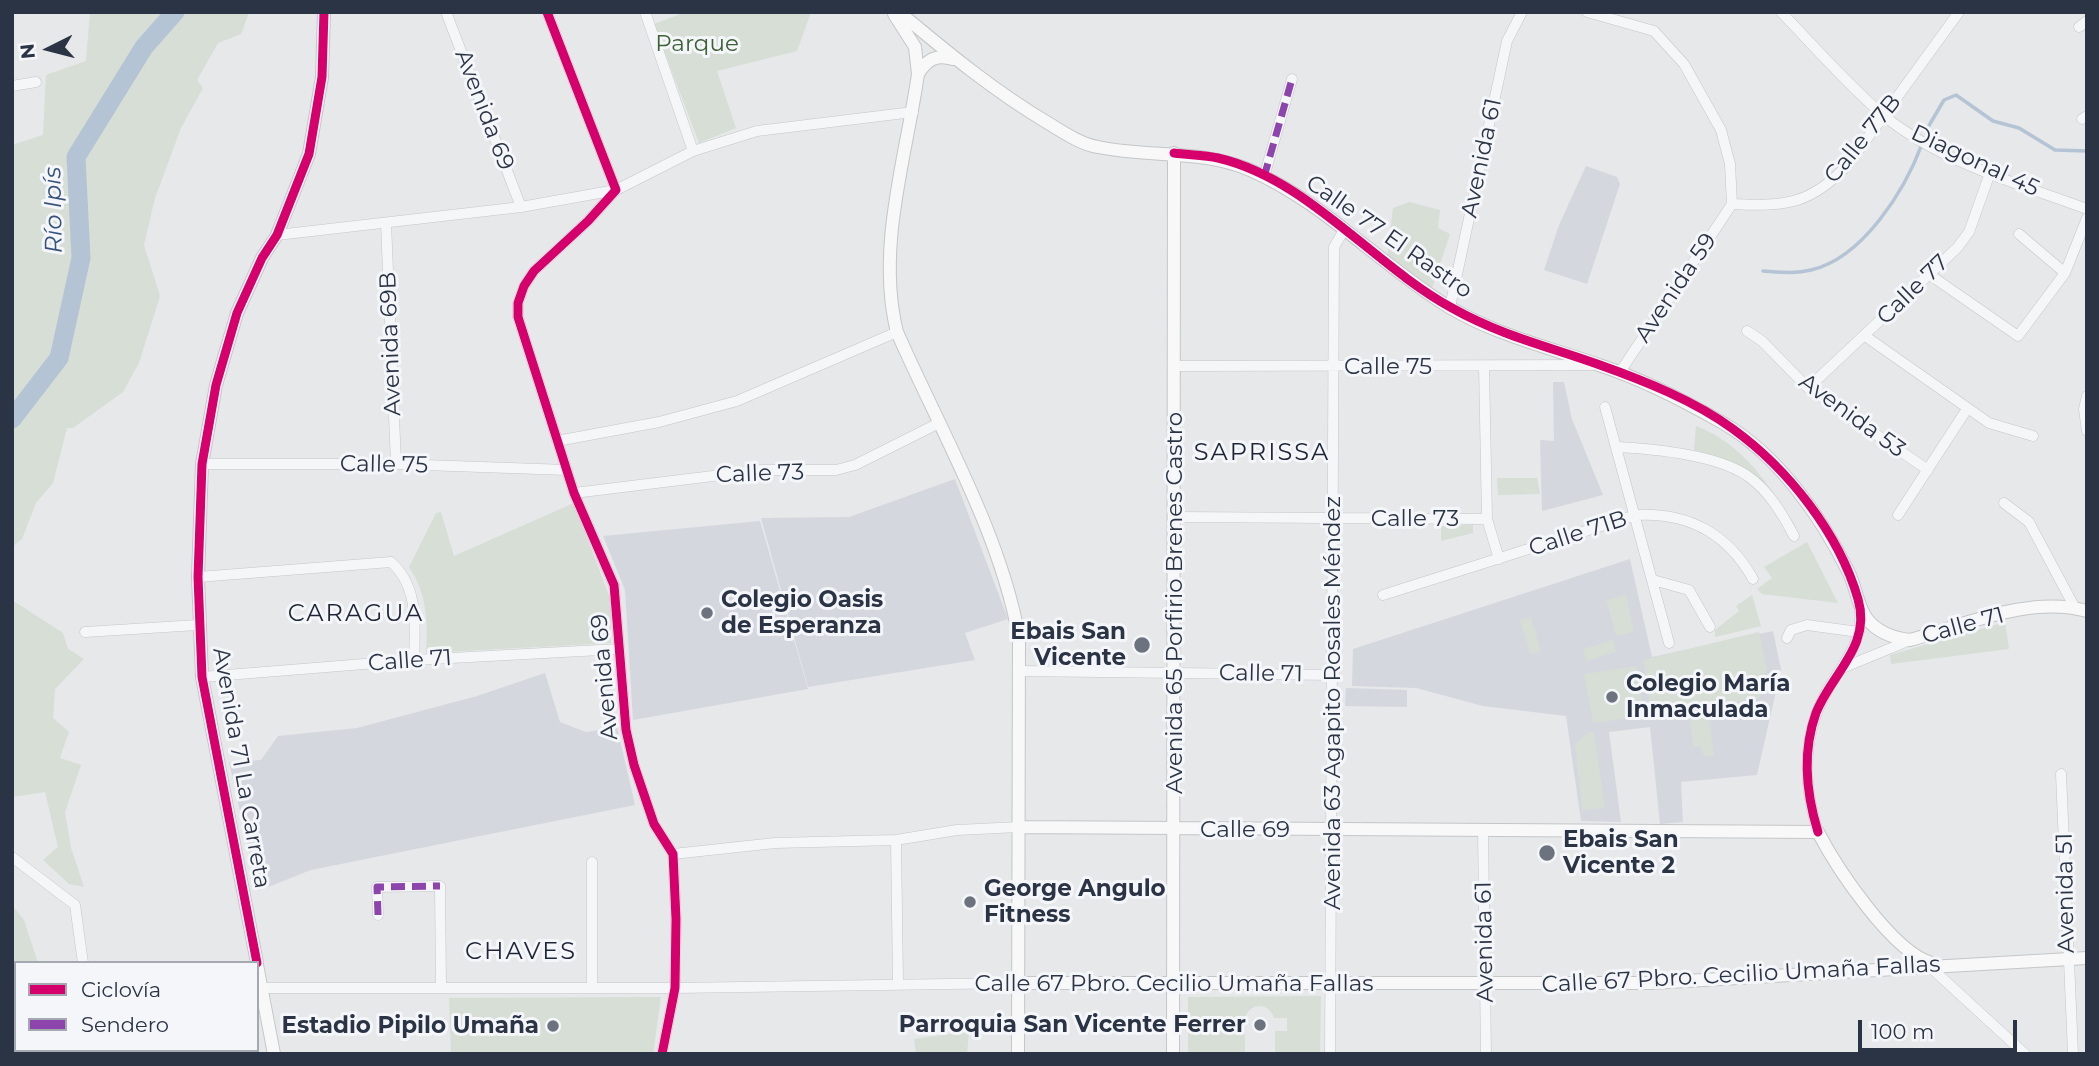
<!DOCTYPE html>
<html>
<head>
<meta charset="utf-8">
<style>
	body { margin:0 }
	#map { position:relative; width:2099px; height:1066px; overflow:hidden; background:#e6e8ea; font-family:Montserrat,sans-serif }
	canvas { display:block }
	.frame { position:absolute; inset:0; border:14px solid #2b3445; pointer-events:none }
	.legend { position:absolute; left:14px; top:961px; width:245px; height:91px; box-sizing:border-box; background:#f4f6f9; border:2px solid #a4a8b1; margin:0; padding:9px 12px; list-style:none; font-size:21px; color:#2b3445 }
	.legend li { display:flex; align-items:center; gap:14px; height:35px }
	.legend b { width:35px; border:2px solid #a4a8b1 }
	.north { position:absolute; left:14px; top:14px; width:70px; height:70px; -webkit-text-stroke:5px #f4f6f9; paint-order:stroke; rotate:264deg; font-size:19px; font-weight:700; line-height:28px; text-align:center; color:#2b3445 }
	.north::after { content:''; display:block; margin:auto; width:24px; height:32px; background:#2b3445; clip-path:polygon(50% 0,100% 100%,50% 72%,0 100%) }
	.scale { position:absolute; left:1858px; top:1020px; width:159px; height:32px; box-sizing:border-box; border:4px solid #2b3445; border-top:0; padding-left:9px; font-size:21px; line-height:24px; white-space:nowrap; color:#2b3445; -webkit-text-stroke:5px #f4f6f9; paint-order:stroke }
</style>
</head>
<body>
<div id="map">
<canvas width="2099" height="1066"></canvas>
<div class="frame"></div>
<ul class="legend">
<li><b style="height:9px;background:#d6006c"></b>Ciclovía</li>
<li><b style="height:9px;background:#8e44ad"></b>Sendero</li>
</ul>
<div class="north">N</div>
<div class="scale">100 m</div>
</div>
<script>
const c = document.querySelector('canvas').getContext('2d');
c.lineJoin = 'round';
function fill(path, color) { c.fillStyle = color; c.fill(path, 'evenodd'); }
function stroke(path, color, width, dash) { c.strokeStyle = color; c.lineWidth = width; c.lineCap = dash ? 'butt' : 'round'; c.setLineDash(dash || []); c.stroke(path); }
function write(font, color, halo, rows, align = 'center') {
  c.font = font + ' Montserrat,sans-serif'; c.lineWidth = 6; c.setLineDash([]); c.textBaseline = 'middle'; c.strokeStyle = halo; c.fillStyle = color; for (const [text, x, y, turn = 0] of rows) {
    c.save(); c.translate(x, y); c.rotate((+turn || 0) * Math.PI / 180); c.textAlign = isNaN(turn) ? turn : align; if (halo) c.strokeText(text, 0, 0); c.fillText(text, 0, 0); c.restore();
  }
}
const built = new Path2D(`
	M1586 166 1617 177 1620 184 1587 284 1544 270 1559 225Z
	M1553 382H1564L1572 419 1603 495 1542 511 1540 440 1554 441Z
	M955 479 1008 619 965 633 975 660 808 687 761 518 849 517Z
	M760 521 808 689 633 720 625 590 603 536Z
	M1630 559 1652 657 1773 631 1781 669 1757 775 1681 782 1683 822 1660 824 1650 727 1609 732 1621 822 1581 821 1566 716 1483 706 1416 688 1352 686 1353 649Z
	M545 673 560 722 586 732 617 727 635 805 311 870 258 891 229 762 261 760 278 736 357 728 477 696Z
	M1346 688 1407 690V707L1345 706Z`);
const green = new Path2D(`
	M90 12 249 13 241 34 218 43 197 80 203 88 181 128 155 198 144 245 160 296 139 363 123 392 73 428H67L53 483 36 503 22 539 12 547V145L43 135 46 75 86 61Z
	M686 12H811L797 51 717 71 736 128 699 143 654 24Z
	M1409 202 1440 210 1438 228 1450 234 1432 288 1387 257 1393 208Z
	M1696 426C1736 441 1762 474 1784 509 1789 516 1796 524 1797 533 1760 485 1755 466 1694 450Z
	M1497 478H1537L1540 494 1498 495Z
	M574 503 611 601V643L426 653C428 622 427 593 409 567L436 513 441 512 454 556Z
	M1473 525V533L1441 541V526Z
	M1807 542 1838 603 1762 594 1757 589 1772 578 1764 567Z
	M1626 595 1634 632 1616 636 1606 600Z
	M1752 595 1761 626 1715 637V630L1739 611 1736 606Z
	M12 600 63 633 68 649 84 659 55 689 53 718 69 732 60 758 81 765 65 812 71 848 84 887 69 884 43 860 58 847 45 792 12 797Z
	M1531 617 1541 652 1530 654 1520 620Z
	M2005 622 2009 649 1891 664 1890 655Z
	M1759 632 1767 668 1759 699 1651 713 1643 660Z
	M1613 640 1616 652 1586 661 1583 649Z
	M1637 666 1644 716 1593 723 1584 674Z
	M1708 709 1714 756 1704 757 1700 746H1693L1689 712Z
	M1588 732H1594L1605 808 1582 810 1575 745Z
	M12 905 24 920 38 963H16V1049L12 1050Z
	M1321 996 1320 1054H1275V1031H1287V1018H1274C1269 1002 1249 1002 1245 1019L1232 1020 1233 1033 1245 1034V1054H1188V997Z
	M661 997 653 1054H451L449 998Z
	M969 1031 967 1054H916L914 1039Z`);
const stream = new Path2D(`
	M1927 129 1944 100 1956 95 1993 121 2019 128 2055 150 2087 151
	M1763 271C1779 272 1795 274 1811 270 1863 258 1905 190 1922 144`);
const river = new Path2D(`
	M12 419 59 358 81 258 76 157 144 47 175 12`);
const street = new Path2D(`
	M446 12 521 207
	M547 12 616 190 588 221 534 271 524 286 518 303V317L574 493 614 585 626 730 634 765 654 824 673 854 676 919 675 988 662 1054
	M645 12 693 151
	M1587 12 1654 31 1684 64 1721 130 1730 164 1732 204
	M1781 12C1814 46 1847 84 1883 115 1940 162 2019 184 2087 209
	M2079 27 2087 21
	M12 86 36 82
	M2082 119 2087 116
	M1264 177 1292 79
	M1732 204C1786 207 1813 204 1850 162L1959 12
	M386 223 396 464
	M2019 234 2065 273
	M277 235 521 207 616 190 693 151 757 131 913 112
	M1930 275 2018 336 2065 273 2087 218
	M1450 307 1507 41 1522 12
	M1747 331 1762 341 1808 388 1928 470
	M1865 336 1989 423 2033 436
	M1176 366 1592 365
	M1484 366 1487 519 1499 559
	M1620 372 1732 204
	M1808 388 1957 248 1969 232 1990 173
	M2087 396 2084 409 2087 431
	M1605 407 1669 643
	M557 441 659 422 737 401 897 332
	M1618 447C1654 449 1719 455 1749 477 1769 491 1783 515 1794 536
	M202 464H396L567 470
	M574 493 762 470H836L855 465 937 424
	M2004 503 2029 522 2075 608
	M1898 515 1967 409
	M1176 517 1487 519
	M198 577 391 562C419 587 415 625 414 660
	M1653 580 1689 590 1710 627
	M1383 595 1636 515C1688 512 1728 534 1753 579
	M85 632 198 625
	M1787 638 1791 630 1807 625 1859 632
	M1845 667 1908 641
	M1020 671 1334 675
	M202 677 414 660 619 649
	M2061 774 2073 1054
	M1483 831 1486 1054
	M1818 832C1803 784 1802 735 1827 691 1844 661 1863 644 1860 608
	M896 840 898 984
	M673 854 775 843 896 840 957 830 1019 827
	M12 857 75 905 83 963
	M378 915 377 887 440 886 441 986
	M1929 966 2025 1054
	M592 986V862
	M257 988H675L1018 983
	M82 1054 83 1050
	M1330 1054 1334 247 1344 230`);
const secondary = new Path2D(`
	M899 12C947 52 994 91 1048 123 1063 132 1080 144 1098 147 1149 158 1201 149 1250 170 1324 202 1380 265 1449 307 1496 335 1548 347 1599 365 1642 379 1683 400 1723 423 1778 455 1821 516 1849 573 1856 587 1857 605 1867 619 1878 633 1893 638 1910 640 1965 625 2030 595 2087 611
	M894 14 915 47 918 74C906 158 876 248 897 332 940 430 1000 532 1019 637L1018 1054
	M918 74C927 59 937 54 953 59
	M1019 827 1818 832C1836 867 1893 953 1932 963
	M257 963 202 677 198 577 202 464 216 385 237 313 262 258 277 235 309 154 322 77 324 12
	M257 965 274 1054
	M1018 983H1651L2087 958
	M1173 1054 1174 153`);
const quiet = new Path2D(`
	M1264 177 1292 79
	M378 915 377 887 440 886`);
const cycleway = new Path2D(`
	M547 12 616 190 588 221 534 271 524 286 518 303V317L574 493 614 585 626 730 634 765 654 824 673 854 676 919 675 988 662 1054
	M1174 153C1189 155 1204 155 1218 158 1308 179 1373 265 1452 308 1502 336 1547 346 1600 365 1645 381 1695 401 1733 429 1788 469 1839 533 1858 599 1872 646 1831 674 1816 713 1802 752 1806 793 1818 832
	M257 963 202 677 198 577 202 464 216 385 237 313 262 258 277 235 309 154 322 77 324 12`);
const markers = [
	[707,613,7,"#6c737f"],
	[1142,645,9,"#6c737f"],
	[1612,697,7,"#6c737f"],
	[1547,853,9,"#6c737f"],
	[970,902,7,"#6c737f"],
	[1260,1025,7,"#6c737f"],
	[553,1026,7,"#6c737f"]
];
const parkNames = [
	["Parque",697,44]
];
const streetNames = [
	["Avenida 69",484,110,69],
	["Calle 77B",1863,139,-51],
	["Avenida 61",1482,158,-78],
	["Diagonal 45",1975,161,25],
	["Calle 77 El Rastro",1389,237,35],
	["Avenida 59",1676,288,-56],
	["Calle 77",1913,290,-44],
	["Avenida 69B",391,344,-92],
	["Calle 75",1388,367],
	["Avenida 53",1852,416,36],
	["Calle 75",384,465,1],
	["Calle 73",760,474,-2],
	["Calle 73",1415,519],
	["Calle 71B",1578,534,-18],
	["Avenida 65 Porfirio Brenes Castro",1175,603,-90],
	["Calle 71",1963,626,-15],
	["Calle 71",410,661,-4],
	["Calle 71",1261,674,1],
	["Avenida 69",605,677,-95],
	["Avenida 63 Agapito Rosales Méndez",1333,703,-90],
	["Avenida 71 La Carreta",241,768,80],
	["Calle 69",1245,830],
	["Avenida 51",2066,893,-91],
	["Avenida 61",1485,942,-91],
	["Calle 67 Pbro. Cecilio Umaña Fallas",1741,975,-3],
	["Calle 67 Pbro. Cecilio Umaña Fallas",1174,984]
];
const poiNames = [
	["Colegio Oasis",721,600],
	["de Esperanza",721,626],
	["Ebais San",1126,632,"right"],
	["Vicente",1126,658,"right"],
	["Colegio María",1626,684],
	["Inmaculada",1626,710],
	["Ebais San",1563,840],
	["Vicente 2",1563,866],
	["George Angulo",984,889],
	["Fitness",984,915],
	["Parroquia San Vicente Ferrer",1246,1025,"right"],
	["Estadio Pipilo Umaña",539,1026,"right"]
];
const waterNames = [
	["Río Ipís",54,210,-91]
];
const neighbourhoodNames = [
	["SAPRISSA",1262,453],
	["CARAGUA",356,614],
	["CHAVES",521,952]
];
fill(built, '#d4d7dd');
fill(green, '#d6ded6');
stroke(stream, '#b4c4d5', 3.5);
stroke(river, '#b4c4d5', 19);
stroke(street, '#c4c6c8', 11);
stroke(secondary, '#c4c6c8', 14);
stroke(street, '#f5f6f7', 10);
stroke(secondary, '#f8f8f8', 12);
stroke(quiet, '#8e44ad', 7, [14, 7]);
stroke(cycleway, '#d6006c', 9);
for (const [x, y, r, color] of markers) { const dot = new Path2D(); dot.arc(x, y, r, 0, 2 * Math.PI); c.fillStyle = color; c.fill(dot); stroke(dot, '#f4f6f9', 2.5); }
write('23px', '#3f6138', '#f4f6f9', parkNames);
write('23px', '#2b3445', '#f4f6f9', streetNames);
write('bold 23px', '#2b3445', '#f4f6f9', poiNames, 'left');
write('italic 24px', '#34527a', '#f4f6f9', waterNames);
c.letterSpacing = '2px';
write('24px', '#1d2536', '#f4f6f9', neighbourhoodNames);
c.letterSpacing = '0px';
</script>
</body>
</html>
